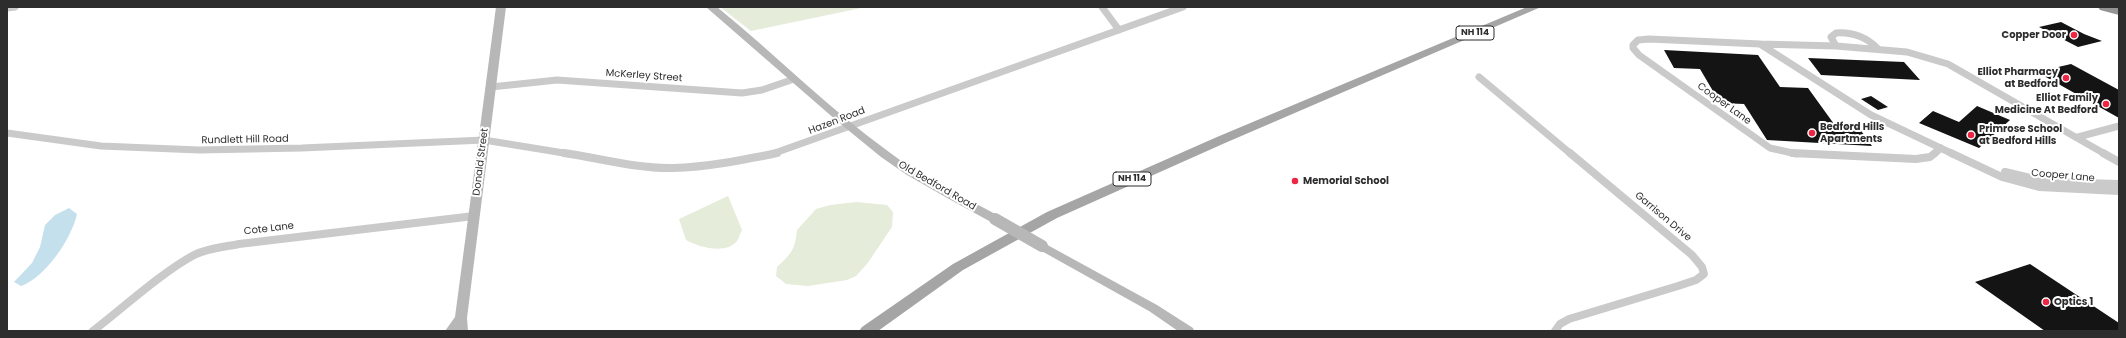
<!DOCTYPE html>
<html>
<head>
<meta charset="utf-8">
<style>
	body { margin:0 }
	#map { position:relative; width:2126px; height:338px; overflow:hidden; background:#fff; font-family:Poppins,sans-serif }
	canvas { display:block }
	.frame { position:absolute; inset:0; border:8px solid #2d2d2d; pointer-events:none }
</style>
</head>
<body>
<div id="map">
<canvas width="2126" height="338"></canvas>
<div class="frame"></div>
</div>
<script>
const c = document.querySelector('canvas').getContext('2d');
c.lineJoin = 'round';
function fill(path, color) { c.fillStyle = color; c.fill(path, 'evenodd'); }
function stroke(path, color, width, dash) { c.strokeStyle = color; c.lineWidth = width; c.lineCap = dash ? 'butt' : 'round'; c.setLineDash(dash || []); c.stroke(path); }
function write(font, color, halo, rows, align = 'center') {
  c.font = font + ' Poppins,sans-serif'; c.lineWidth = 4; c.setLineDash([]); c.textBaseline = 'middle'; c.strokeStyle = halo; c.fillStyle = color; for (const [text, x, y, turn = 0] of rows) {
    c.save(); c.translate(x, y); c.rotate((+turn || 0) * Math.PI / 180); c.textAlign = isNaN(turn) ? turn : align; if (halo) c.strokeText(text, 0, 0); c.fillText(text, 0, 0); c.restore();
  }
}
const green = new Path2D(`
	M720 7H866L751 31Z
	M728 196 742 230C740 233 739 238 737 241 726 255 698 247 686 240L679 219Z
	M856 202 887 205 893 212 892 227 867 264 856 276 847 280 808 286 786 284 776 276 777 267C791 254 795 250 797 230L816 209 830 205Z`);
const water = new Path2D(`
	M69 208 77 214C72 238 45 278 21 286L14 282 32 263 40 247 45 225 55 215Z`);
const building = new Path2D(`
	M2061 22 2084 34 2102 41 2078 47 2039 27Z
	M1664 50 1758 55 1780 87 1808 88 1834 124 1857 125 1872 146 1767 140 1744 104 1720 103 1700 69 1674 68Z
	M1808 58 1904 62 1920 80 1821 75Z
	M2071 64 2119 90V118L2037 72Z
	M1871 96 1888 107 1878 110 1861 99Z
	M1977 106 2010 120 1979 148 1919 123 1933 111 1959 122Z
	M2030 264 2119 323V331H2045L1975 282Z`);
const streetFar1 = new Path2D(`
	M1102 7 1119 30
	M7 8 15 7
	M1760 44 1649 39 1638 40 1633 45V48L1639 55 1770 148 1797 154
	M1836 46 1760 44 1871 115 1953 154
	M1877 48C1865 36 1852 32 1836 33L1831 37 1836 46 1907 52 1948 64 2105 154
	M1479 77 1571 154
	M491 87 557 80 742 93 762 90 794 79
	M7 133 101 146 199 150 302 148 484 140 570 154
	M2078 137 2119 126
	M772 154 1183 7
	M1934 154 1941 148`);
const street = new Path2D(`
	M564 153C599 158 637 169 673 168 708 167 743 160 777 153
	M1792 153 1916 159 1930 157 1935 153
	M1951 153 2002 177 2039 187 2119 191
	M2103 153 2119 162
	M2005 172 2047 182 2119 184
	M93 331C124 307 161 273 194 255 208 248 224 247 239 244L474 216
	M1555 331 1560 324 1569 319 1678 286 1696 280 1704 274 1702 267 1692 255 1570 153`);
const secondary = new Path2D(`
	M496 7H506L467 318 468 331H445L455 317Z
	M706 7H717C775 54 828 108 889 152 923 178 962 196 999 216L1001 219 999 222H991L949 199 907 175 881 157 837 121Z
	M1042 242 1157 305 1193 328 1194 331H1178L1149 311 1038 249 1036 246Z`);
const primary = new Path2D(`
	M1527 7H1541L1225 143 1057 218 963 270 878 331H859L862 327 953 264 1047 212 1217 137Z`);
const highway = new Path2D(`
	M2098 7H2119V15L2100 10Z`);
const secondaryBridge = new Path2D(`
	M995 219 1042 246`);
const markers = [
	[2074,35,4,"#ed2743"],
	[2066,78,4,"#ed2743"],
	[2106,104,4,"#ed2743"],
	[1812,133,4,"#ed2743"],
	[1971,135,4,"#ed2743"],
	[1295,181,4,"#ed2743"],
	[2046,302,4,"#ed2743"]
];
const shields = [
	[1475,33,38],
	[1132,179,38]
];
const shieldNames = [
	["NH 114",1475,33],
	["NH 114",1132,179]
];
const poiNames = [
	["Copper Door",2066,35,"right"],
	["Elliot Pharmacy",2058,72,"right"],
	["at Bedford",2058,84,"right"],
	["Elliot Family",2098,98,"right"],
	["Medicine At Bedford",2098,110,"right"],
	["Bedford Hills",1820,127],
	["Apartments",1820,139],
	["Primrose School",1979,129],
	["at Bedford Hills",1979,141],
	["Memorial School",1303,181],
	["Optics 1",2054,302]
];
const streetNames = [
	["McKerley Street",644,76,4],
	["Cooper Lane",1724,104,36],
	["Hazen Road",837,121,-21],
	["Rundlett Hill Road",245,140,-1],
	["Donald Street",481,162,-83],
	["Cooper Lane",2063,176,5],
	["Old Bedford Road",937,186,30],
	["Garrison Drive",1663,217,40],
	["Cote Lane",269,229,-7]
];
fill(green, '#e5ecda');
fill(water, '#c5e0ed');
fill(building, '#141414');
stroke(streetFar1, '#cacaca', 7);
stroke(street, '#cacaca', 8);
fill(secondary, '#b7b7b7');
fill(primary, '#a5a5a5');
fill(highway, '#949494');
stroke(secondaryBridge, '#b7b7b7', 12);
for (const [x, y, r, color] of markers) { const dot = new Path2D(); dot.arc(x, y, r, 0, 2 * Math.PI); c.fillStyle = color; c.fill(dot); stroke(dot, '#fff', 1.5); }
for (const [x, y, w] of shields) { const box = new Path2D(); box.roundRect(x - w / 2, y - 7, w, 14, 3); c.fillStyle = '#fff'; c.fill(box); stroke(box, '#2d2d2d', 1); }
write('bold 9px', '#2d2d2d', null, shieldNames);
write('bold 10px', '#2d2d2d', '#fff', poiNames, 'left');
write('10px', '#2d2d2d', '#fff', streetNames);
</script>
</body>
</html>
